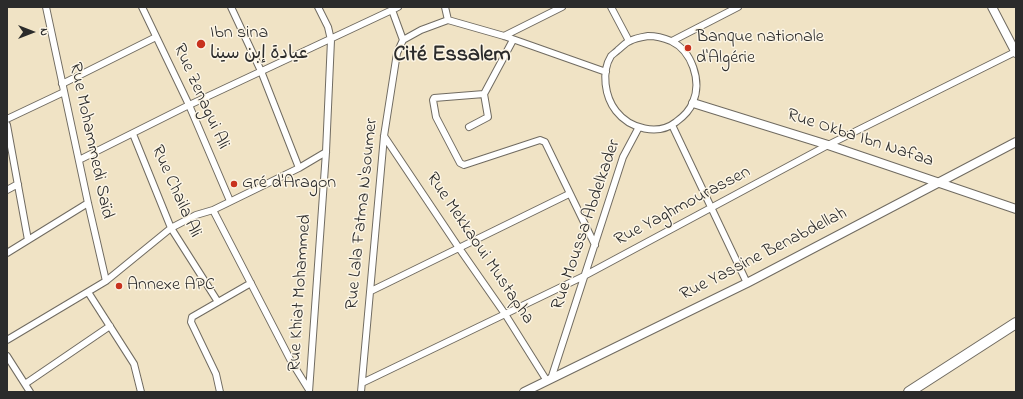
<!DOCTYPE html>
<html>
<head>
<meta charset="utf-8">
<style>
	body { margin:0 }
	#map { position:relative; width:1023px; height:399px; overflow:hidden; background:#f0e3c5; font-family:"Indie Flower",sans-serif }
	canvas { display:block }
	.frame { position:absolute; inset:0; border:8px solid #2b2b2b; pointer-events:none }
	.north { position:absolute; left:12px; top:12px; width:40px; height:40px; -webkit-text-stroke:3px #fcf5e5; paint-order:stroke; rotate:90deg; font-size:11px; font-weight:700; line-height:16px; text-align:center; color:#2b2b2b }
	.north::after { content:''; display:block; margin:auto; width:14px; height:18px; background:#2b2b2b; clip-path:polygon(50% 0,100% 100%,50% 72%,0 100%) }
</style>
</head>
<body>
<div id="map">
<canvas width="1023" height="399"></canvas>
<div class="frame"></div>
<div class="north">N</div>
</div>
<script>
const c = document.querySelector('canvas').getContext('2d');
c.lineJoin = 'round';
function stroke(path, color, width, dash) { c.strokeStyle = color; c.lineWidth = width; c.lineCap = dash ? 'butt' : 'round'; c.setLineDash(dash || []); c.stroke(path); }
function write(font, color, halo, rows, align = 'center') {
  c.font = font + ' "Indie Flower","Playpen Sans Arabic",sans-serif'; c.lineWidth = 3; c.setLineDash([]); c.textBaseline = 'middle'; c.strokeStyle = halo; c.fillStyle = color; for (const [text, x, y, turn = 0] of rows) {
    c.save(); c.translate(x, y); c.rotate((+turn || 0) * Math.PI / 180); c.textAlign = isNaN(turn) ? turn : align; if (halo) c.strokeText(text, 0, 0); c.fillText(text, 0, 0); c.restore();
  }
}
const minor = new Path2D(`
	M46 7 88 203 106 281
	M142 7 189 105 230 201
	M231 7 261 71 299 168
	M398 7 392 10 403 40 421 30 448 20 445 7
	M611 7 629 41
	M448 20 504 36 606 72
	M504 36 562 7
	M648 36C656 36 664 38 671 41 692 51 702 81 693 102 690 110 683 117 676 122 658 136 630 129 616 111 605 97 601 72 611 56 613 54 616 52 618 50 622 47 626 42 630 41 635 38 642 37 648 36Z
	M672 41 738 7
	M62 84 156 37
	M484 94 513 40
	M7 119 64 92
	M7 125 28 240
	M672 125 747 283
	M469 127 488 117 484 94 434 98 433 100 436 117 460 163 464 165 540 140 545 142 595 245
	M133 134 171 228 218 302
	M384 136 459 248 505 314 547 381
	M79 160 185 107 392 10
	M7 190 18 184
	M213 210 291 361 309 390
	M7 253 88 203
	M371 291 569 194
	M88 292 134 364 141 392
	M7 340 106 281 171 228 196 215 213 210 299 168 326 152
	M7 356 30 392
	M551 379 623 157 639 127
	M362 383 584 276 828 145 1015 52
	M25 384 110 326
	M220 392 216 374 191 322 192 317 251 283
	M309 392 326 152 331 40 328 27 318 7
	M361 392 384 136 397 53 403 40`);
const tertiary = new Path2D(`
	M992 7 1016 53
	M693 103 828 145 1016 209
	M524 392 747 283 1016 142`);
const primary = new Path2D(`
	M909 392 1016 323`);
const markers = [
	[201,44,5,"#c8321e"],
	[688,48,4,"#c8321e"],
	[234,184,4,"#c8321e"],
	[119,286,4,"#c8321e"]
];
const poiNames = [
	["Ibn sina",210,34],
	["عيادة إبن سينا",210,55],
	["Banque nationale",696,38],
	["d'Algérie",696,59],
	["Gré d'Aragon",242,184],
	["Annexe APC",127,286]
];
const streetNames = [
	["Rue Zenagui Ali",200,97,66],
	["Rue Okba Ibn Nafaa",860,139,18],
	["Rue Mohammedi Saïd",90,141,78],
	["Rue Chaila Ali",175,192,66],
	["Rue Yaghmourassen",683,207,-28],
	["Rue Lala Fatma N'soumer",363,214,-84],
	["Rue Moussa Abdelkader",587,225,-71],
	["Rue Mekkaoui Mustapha",479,249,56],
	["Rue Yassine Benabdellah",764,255,-27],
	["Rue Khiat Mohammed",301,293,-86]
];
const districtNames = [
	["Cité Essalem",452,56]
];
stroke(minor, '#706b61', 8);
stroke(tertiary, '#706b61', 10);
stroke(primary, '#706b61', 12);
stroke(minor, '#fff', 6);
stroke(tertiary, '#fff', 8);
stroke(primary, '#fff', 10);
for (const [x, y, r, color] of markers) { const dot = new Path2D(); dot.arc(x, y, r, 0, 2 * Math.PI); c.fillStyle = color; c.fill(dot); stroke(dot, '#fcf5e5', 1.5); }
write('18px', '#2b2b2b', '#fcf5e5', poiNames, 'left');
write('18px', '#2b2b2b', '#fcf5e5', streetNames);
write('bold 22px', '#2b2b2b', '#fcf5e5', districtNames);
</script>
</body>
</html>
